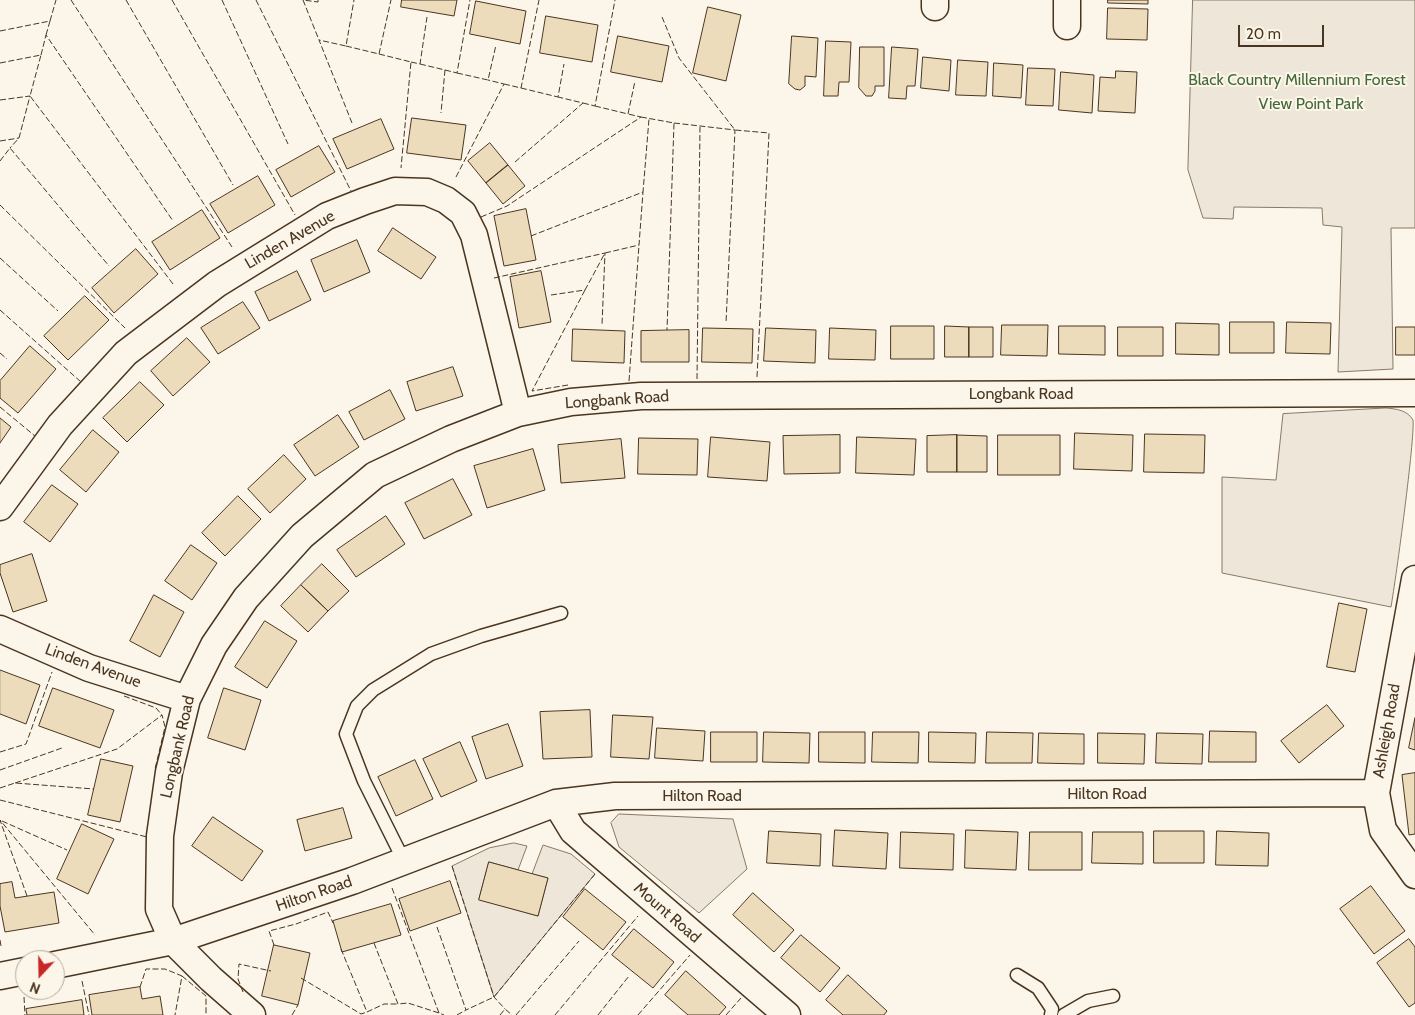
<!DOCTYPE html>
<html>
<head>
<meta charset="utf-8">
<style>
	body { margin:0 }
	#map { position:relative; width:1415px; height:1015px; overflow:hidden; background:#fbf6e9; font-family:Cabin,sans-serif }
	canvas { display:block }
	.north { position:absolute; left:15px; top:950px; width:50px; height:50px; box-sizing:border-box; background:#fbf6e9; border:1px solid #b4a999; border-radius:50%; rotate:201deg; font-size:14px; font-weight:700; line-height:20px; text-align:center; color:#4a3520 }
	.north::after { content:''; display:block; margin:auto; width:18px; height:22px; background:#c62828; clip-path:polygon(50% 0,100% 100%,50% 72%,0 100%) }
	.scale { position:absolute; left:1238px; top:25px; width:86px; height:22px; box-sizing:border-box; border:2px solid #4a3520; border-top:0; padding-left:6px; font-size:15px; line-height:18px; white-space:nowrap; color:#4a3520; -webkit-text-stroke:4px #fbf6e9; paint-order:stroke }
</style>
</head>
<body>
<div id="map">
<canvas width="1415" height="1015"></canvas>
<div class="north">N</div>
<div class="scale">20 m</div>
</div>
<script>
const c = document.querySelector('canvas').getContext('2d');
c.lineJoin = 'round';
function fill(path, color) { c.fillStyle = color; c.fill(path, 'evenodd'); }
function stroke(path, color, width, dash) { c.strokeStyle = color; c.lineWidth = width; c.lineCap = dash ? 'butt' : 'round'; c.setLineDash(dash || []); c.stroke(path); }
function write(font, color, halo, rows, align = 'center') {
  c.font = font + ' Cabin,sans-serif'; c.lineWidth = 4; c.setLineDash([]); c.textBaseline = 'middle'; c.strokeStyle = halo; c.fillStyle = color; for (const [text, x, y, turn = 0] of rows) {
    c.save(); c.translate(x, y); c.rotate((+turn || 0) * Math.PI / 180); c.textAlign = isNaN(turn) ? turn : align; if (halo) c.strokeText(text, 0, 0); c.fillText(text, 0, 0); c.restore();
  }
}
const green = new Path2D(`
	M1193 0H1415V228H1391L1393 369 1338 372 1342 227 1323 225 1322 208 1234 207 1233 219 1203 218 1188 170Z
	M1386 408C1397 409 1407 410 1413 420 1415 439 1396 578 1391 607L1222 573V477L1276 480 1283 414Z
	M619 814 733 819 747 869 699 913 619 847 611 823Z
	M514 843 527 846 518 870 489 862 479 899 538 916 548 878 532 874 543 845 571 854 595 874 494 997 452 866 489 848Z`);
const building = new Path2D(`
	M402 0H457L454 16 401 7Z
	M1108 0H1148V4L1108 3Z
	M476 1 526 11 520 44 470 34Z
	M708 7 741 15 726 81 693 73Z
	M1108 8 1148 9 1147 40 1107 39Z
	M546 16 598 25 592 62 540 53Z
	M618 36 669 46 662 82 611 72Z
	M792 36 818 38 816 77 805 76V86L800 90 795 89 789 84Z
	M826 41 851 42 849 82H839L838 96H824Z
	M860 47H884V86H875V91L872 96H866L859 88Z
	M892 47 918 49 915 86H907L906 99 889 98Z
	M923 57 951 60 949 91 921 88Z
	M958 60 988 62 986 96 956 95Z
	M994 63 1023 65 1021 98 993 96Z
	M1028 68 1055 69 1053 106 1026 105Z
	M1116 71 1137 72 1135 113 1098 111 1100 77 1115 78Z
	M1061 72 1094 75 1092 113 1059 110Z
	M412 118 466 125 461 160 407 153Z
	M381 119 394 149 347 169 333 139Z
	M490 143 508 165 486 183 468 161Z
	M319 146 335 172 291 197 276 170Z
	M508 165 525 186 503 204 486 183Z
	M258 176 275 205 228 233 210 204Z
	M526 209 536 260 504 266 494 216Z
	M202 210 220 238 170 270 152 242Z
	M393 228 436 257 421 279 378 251Z
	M357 240 370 272 324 292 311 260Z
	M136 249 158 274 114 313 92 288Z
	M297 271 311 300 269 321 255 292Z
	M541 271 551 322 519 328 510 277Z
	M85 296 109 320 68 360 44 336Z
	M243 302 260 328 218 354 201 328Z
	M1230 322H1274V353H1230Z
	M1287 322 1331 323 1330 354 1286 353Z
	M1176 323 1219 324V355L1176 354Z
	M1002 325H1048L1047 356 1001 355Z
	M891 326H934V359H891Z
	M945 326 969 327V357H945Z
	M1059 326H1105V355L1059 354Z
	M969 327H993V357H969Z
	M1118 327H1163V356H1118Z
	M1396 327H1415V355H1396Z
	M703 328 753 329 752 363 702 362Z
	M766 328 816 330 815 363 764 361Z
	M830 328 876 330 875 360 829 359Z
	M573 329 625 331 624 363 572 361Z
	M689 330V362H641V331Z
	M187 338 210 362 173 396 151 371Z
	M30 346 56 369 18 413 0 398V381Z
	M453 367 463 396 416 411 407 382Z
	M140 382 164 405 127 442 103 418Z
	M390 390 405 419 364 440 349 412Z
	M338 415 359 447 315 476 294 445Z
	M0 418 11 427 0 443Z
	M93 430 119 452 86 492 60 470Z
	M1075 433 1133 435 1132 471 1074 469Z
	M1145 434 1205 435 1204 473 1144 472Z
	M840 435V473L784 474 783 436Z
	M957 435 987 436V472H957Z
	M957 435V472H927V436Z
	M998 435H1060V475H998Z
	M711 437 770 442 767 481 708 477Z
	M857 437 916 439 914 475 856 473Z
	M639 438 698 439 697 475 638 474Z
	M621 439 625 478 561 483 558 445Z
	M533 449 545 490 487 508 474 466Z
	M284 455 306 479 270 513 248 489Z
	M453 479 472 515 424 539 405 503Z
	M52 485 78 504 50 542 24 522Z
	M238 496 261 519 225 556 202 533Z
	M386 516 405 544 356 577 337 550Z
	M191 545 217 563 192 600 165 581Z
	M32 554 47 601 13 612 0 573V565Z
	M322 564 349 591 328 611 301 585Z
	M301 585 328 611 308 632 281 606Z
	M154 595 184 612 160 657 130 641Z
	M1339 603 1367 609 1355 672 1327 667Z
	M265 621 297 641 267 688 235 667Z
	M0 670 40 685 26 724 0 714Z
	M53 688 114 710 100 748 39 726Z
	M224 688 261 700 245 750 208 738Z
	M1327 705 1344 726 1299 763 1281 741Z
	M590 710 592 757 543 759 540 712Z
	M613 715 653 717 649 759 611 757Z
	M1415 718V750L1409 748Z
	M508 724 523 766 486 779 472 737Z
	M657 728 705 731 703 761 655 758Z
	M1210 731 1256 732V762H1209Z
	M711 732H757V762H711Z
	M764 732 810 733 809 763 763 762Z
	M819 732H865V763L819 762Z
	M873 732H919L918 763 872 762Z
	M929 732 976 733 975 763 929 762Z
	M987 732 1033 733 1032 763H986Z
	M1039 733 1084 734V764L1038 763Z
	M1098 733 1145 734 1144 764 1098 763Z
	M1157 733 1203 734 1202 764 1156 763Z
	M460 742 477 781 441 797 423 759Z
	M101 759 133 766 120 822 88 815Z
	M415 760 433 799 396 816 378 777Z
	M1415 773V834L1409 835 1402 775Z
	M343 808 352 838 305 851 297 820Z
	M213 817 263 851 242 881 192 846Z
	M82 824 114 839 88 894 57 879Z
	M835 830 888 833 886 869 833 866Z
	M966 830 1018 832 1016 870 965 868Z
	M769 831 821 834 820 866 767 863Z
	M1154 831H1204V863H1154Z
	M1217 831 1269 833 1268 866 1216 865Z
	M901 832 954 834 953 870 900 868Z
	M1030 832H1082V870H1029Z
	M1093 832H1143V864L1092 863Z
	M489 862 548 878 538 916 479 900Z
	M450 881 461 913 410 931 399 899Z
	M12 882 15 898 54 892 59 923 5 932 0 906V884Z
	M1371 886 1405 931 1374 954 1340 909Z
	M585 889 626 922 603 950 563 917Z
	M753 893 794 930 774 952 733 915Z
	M391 904 401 935 342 952 333 921Z
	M634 929 674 962 653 988 612 955Z
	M801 935 840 968 820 992 781 958Z
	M1409 939 1415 947V1003L1409 1007 1377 963Z
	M274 945 310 953 298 1005 262 996Z
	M686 971 726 1007 719 1015H688L665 995Z
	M848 975 887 1011 884 1015H843L826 1000Z
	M140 987 142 999 160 996 163 1015H92L89 995Z
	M82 1000 84 1015H27L26 1009Z`);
const service = new Path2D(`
	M404 861 364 781 346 734 357 706 373 690 431 654 481 636 561 613
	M1017 975 1038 988 1052 1009 1051 1015
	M1064 1015 1088 1001 1113 996`);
const minor = new Path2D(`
	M1067 0V26
	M935 7V0
	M0 507 60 425 126 353 217 284 327 216 365 201 395 191 427 192 446 200 463 213 474 235 518 413
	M1415 579 1376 793 1383 830 1415 875
	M0 629 89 668 187 699
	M556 803 573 831 787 1015
	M55 965 173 941 352 881 556 803 615 796 1376 793
	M0 976 25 971
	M252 1015 211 979 173 941 159 909 160 836 169 772 187 699 214 645 246 598 302 536 375 475 451 439 518 413 571 402 641 396 1415 393`);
const fence = new Path2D(`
	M71 0 232 247
	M126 0 233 185
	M172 0 295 215
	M222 0 288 144
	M256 0 351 191
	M318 0V2L303 0 319 40
	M662 17 679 58 735 130 769 133 757 377
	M50 21 56 0
	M0 31 50 21 46 35
	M346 46 379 54 391 0
	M379 54 411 62 401 168
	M41 55 46 35 173 221
	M411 62 420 64 427 17
	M0 63 41 55 30 96 173 284
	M420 64 445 70 441 113
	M445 70 457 73 470 0
	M457 73 488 80 496 45
	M504 84 521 88 539 0
	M521 88 558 97 564 64
	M0 100 30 96 19 138 10 148
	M583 103 595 106 615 0
	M595 106 628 114 635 81
	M641 117 674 123 667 330
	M352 123 319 40 346 46 354 0
	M674 123 735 130 726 323
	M0 141 19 138
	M0 161 10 148 109 266
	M515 162 583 103 558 97
	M456 177 504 84 488 80
	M0 205 125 328
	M481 217 507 206 641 117 628 114
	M531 236 643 192 649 119
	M0 258 58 311
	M494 278 605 253 602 325
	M551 295 585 290 605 253 639 245 643 192
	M0 310 81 382
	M0 353 7 359
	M697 379 700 127
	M629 381 639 245
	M568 385 532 391 585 290
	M0 407 35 436
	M124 696 156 708 162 715
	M0 752 26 744 52 672
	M0 770 62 748
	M15 783 117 749 162 715 165 727 155 769
	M0 788 15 783 94 789
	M0 800 147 837
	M2 821 67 850
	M452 866 494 997 505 1009
	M392 888 439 1013 444 1015
	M27 896 0 820 95 935
	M437 927 466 1010 494 997 595 874
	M0 940 1 946
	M374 943 398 1004 408 1003 439 1013
	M274 945 269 931 296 924 328 912 333 923
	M341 949 367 1012 384 1004H398
	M182 976 206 996V1015
	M301 978 361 1014 367 1012
	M82 981 89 1015
	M140 987 146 969H165L182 976 175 1015
	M243 992 238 979 239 964 271 971
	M24 997 25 1015
	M292 1015 298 1005
	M457 1015 466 1010
	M500 1015 505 1009 512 1015
	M516 1015 579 941
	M555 1015 638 916
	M598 1015 629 976
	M638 1015 690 955
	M726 1015 741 998`);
const parkNames = [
	["Black Country Millennium Forest",1297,80],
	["View Point Park",1311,104]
];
const streetNames = [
	["Linden Avenue",290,240,-30],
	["Longbank Road",1021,394],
	["Longbank Road",617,400,-4],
	["Linden Avenue",93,666,20],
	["Ashleigh Road",1387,731,-80],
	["Longbank Road",178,747,-77],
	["Hilton Road",1107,794],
	["Hilton Road",702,796],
	["Hilton Road",314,894,-19],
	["Mount Road",667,913,41]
];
fill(green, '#ede6d9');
stroke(green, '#887966', 1);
fill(building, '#ecdcbc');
stroke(building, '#4a3520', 1);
stroke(service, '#4a3520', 15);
stroke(minor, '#4a3520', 29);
stroke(service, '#fbf6e9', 12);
stroke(minor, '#fbf6e9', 26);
stroke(fence, '#4a3520', 1, [6, 2.5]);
write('16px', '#436837', '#fbf6e9', parkNames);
write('16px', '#4a3520', '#fbf6e9', streetNames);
</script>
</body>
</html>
